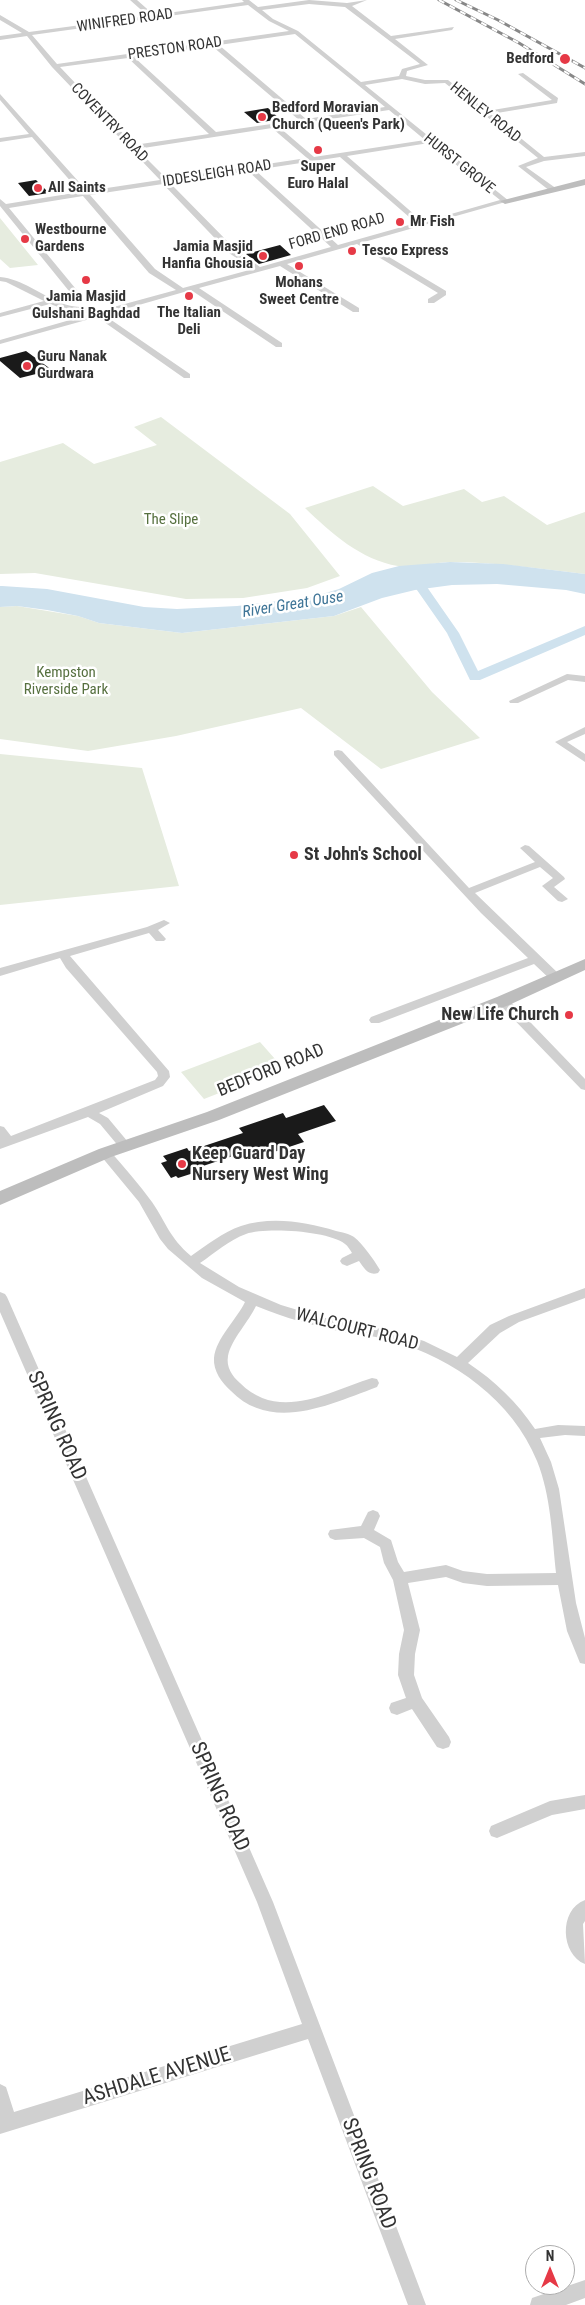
<!DOCTYPE html>
<html>
<head>
<meta charset="utf-8">
<style>
	body { margin:0 }
	#map { position:relative; width:585px; height:2305px; overflow:hidden; background:#fff; font-family:"Roboto Condensed",sans-serif }
	canvas { display:block }
	.north { position:absolute; left:525px; top:2245px; width:50px; height:50px; box-sizing:border-box; background:#fff; border:1px solid #adadad; border-radius:50%; rotate:0deg; font-size:14px; font-weight:700; line-height:20px; text-align:center; color:#333 }
	.north::after { content:''; display:block; margin:auto; width:18px; height:22px; background:#e63946; clip-path:polygon(50% 0,100% 100%,50% 72%,0 100%) }
</style>
</head>
<body>
<div id="map">
<canvas width="585" height="2305"></canvas>
<div class="north">N</div>
</div>
<script>
const c = document.querySelector('canvas').getContext('2d');
c.lineJoin = 'round';
function fill(path, color) { c.fillStyle = color; c.fill(path, 'evenodd'); }
function stroke(path, color, width, dash) { c.strokeStyle = color; c.lineWidth = width; c.lineCap = dash ? 'butt' : 'round'; c.setLineDash(dash || []); c.stroke(path); }
function write(font, color, halo, rows, align = 'center') {
  c.font = font + ' "Roboto Condensed",sans-serif'; c.lineWidth = 5; c.setLineDash([]); c.textBaseline = 'middle'; c.strokeStyle = halo; c.fillStyle = color; for (const [text, x, y, turn = 0] of rows) {
    c.save(); c.translate(x, y); c.rotate((+turn || 0) * Math.PI / 180); c.textAlign = isNaN(turn) ? turn : align; if (halo) c.strokeText(text, 0, 0); c.fillText(text, 0, 0); c.restore();
  }
}
const green = new Path2D(`
	M0 218 38 265 10 268 0 259Z
	M161 417 290 514 340 576 307 588 243 598 186 599 35 573 0 574V462L63 443 94 464 157 445 134 427Z
	M373 486 403 506 464 489 482 502 504 496 547 525 585 512V574C541 569 496 562 451 562 434 562 415 569 398 566 361 560 331 533 305 508Z
	M17 606 78 616 99 623 182 633 334 616 361 607 432 692 480 738 381 769 301 708 176 736 88 751 0 739V607Z
	M0 754 142 768 179 886 0 905Z
	M260 1042 283 1068 204 1099 181 1072Z`);
const water = new Path2D(`
	M450 562 503 564 585 574V594L566 590 497 584 452 585 415 590 382 598 334 616 182 633 99 623 78 616 47 610 17 606 0 607V586H2L47 589 144 607 177 609 237 606 312 597 339 589 372 573 399 566Z`);
const canal = new Path2D(`
	M416 576 420 577 459 633 478 671 585 626V635L480 680H470L447 633 410 580Z`);
const building = new Path2D(`
	M268 108 280 119 257 123 244 112Z
	M36 180 49 193 29 196 18 183Z
	M280 245 291 255 259 264 246 254Z
	M26 351 52 370 20 378 0 361V358Z
	M324 1105 336 1121 298 1134 304 1142 250 1160 245 1152 200 1167 203 1170 178 1178 176 1176 171 1178 161 1163 167 1161 163 1156 187 1148 189 1151 243 1133 239 1128 283 1113 286 1118Z`);
const street = new Path2D(`
	M130 0H137L154 15 244 2 242 0H249L258 7 309 0 347 3 367 0 352 6 391 36 454 27 452 30 395 39 428 65 407 71 406 76 425 80H448L487 111 552 100 518 74 523 73 558 98 557 103 491 114 544 157 585 152V156L544 161 526 167 557 189 550 191 518 166 538 158 445 83 425 84 402 79 365 85 509 201 364 242 446 291V295L434 303H428V299L438 293 357 244 287 264 359 308V312H353L280 266 199 288 282 343V347H276L191 290 104 315 190 374V378H184L97 317 0 344V340L91 314 61 308 50 304 0 317V313L44 301 6 282 0 281V277C22 279 41 295 61 303 73 308 86 306 99 311L176 290 149 273 83 196 9 208 80 294 73 296 0 206V199L6 204 80 192 32 137 0 142V138L29 134 0 100V94L87 191 160 180 52 67 27 36 0 40V36L22 33 0 20V15L29 32 148 16ZM309 4 345 7 420 64 402 69 399 76 361 82 298 31 273 19 262 10ZM248 5 269 21 289 31 57 64 32 35ZM295 34 385 107 306 119 219 45ZM212 46 299 120 216 132 134 57ZM128 58 209 134 134 145 60 67ZM389 110 425 140 314 157 279 127ZM272 128 307 158 167 179 137 149ZM429 143 500 200 423 222 347 156ZM340 157 416 223 338 245 255 170ZM248 171 331 247 260 267 235 249 170 183ZM163 184 229 253 253 269 183 288 155 269 90 195Z
	M567 674 585 676V682L568 680 518 703H510L509 701Z
	M585 727V734L567 742 585 754V762L555 742Z
	M338 750 342 751 469 888 535 862 520 848 525 845 529 846 564 877 565 879 554 887 568 899 562 902 558 901 542 886 553 878 540 867 475 893 560 975 562 978 560 981H552L534 964 379 1023H371L369 1020 371 1017 528 958 481 913 334 755V751Z
	M164 920 170 923 158 930 166 939 164 941H156L149 933 70 956 169 1071 170 1077 163 1086 99 1113 108 1118 128 1142 130 1145 128 1148H120L100 1124 88 1117 0 1149V1126L4 1127 11 1136 155 1080 158 1076 157 1072 66 968 60 958 0 976V968L147 927Z
	M503 997 507 998 585 1079V1090L581 1089 499 1004 497 1001 499 998Z
	M105 1149 109 1150C124 1167 139 1184 152 1202 167 1224 169 1237 191 1256 207 1245 223 1232 241 1226 272 1216 306 1222 336 1231 341 1232 350 1234 354 1237 363 1244 374 1260 380 1270L378 1273C368 1276 364 1268 359 1261L347 1266 342 1264 340 1261 342 1258 352 1253C350 1250 348 1246 345 1244 329 1231 266 1227 246 1234 229 1240 215 1253 200 1263L239 1287 281 1305 321 1317 391 1331 424 1341 457 1357 490 1325 509 1316 585 1288V1298L519 1322 500 1333 468 1363C495 1381 517 1402 535 1429L558 1425 585 1426V1436L565 1435 540 1438 551 1462 559 1489 576 1603 585 1638V1664L580 1663 567 1631 558 1585 487 1586 463 1583 446 1577 408 1583 420 1630 415 1654 414 1675 422 1698 449 1737 451 1742 449 1747 443 1749 437 1747 412 1709 397 1715 391 1713 389 1708 391 1703 406 1698 398 1675 399 1654 404 1630 393 1580 384 1563 380 1547 364 1538 335 1540 330 1538 328 1534 330 1530 361 1526 368 1512 373 1510 378 1512 380 1516 374 1530 391 1540 398 1562 404 1572 446 1565 463 1571 487 1574 556 1573C552 1536 551 1496 537 1461 512 1400 454 1359 393 1341 377 1336 360 1335 344 1332 314 1326 285 1318 256 1306 249 1321 231 1340 228 1356 226 1367 232 1376 240 1383 279 1422 328 1392 372 1378L377 1379 379 1383 377 1387C331 1404 272 1433 231 1391 222 1383 213 1371 214 1358 216 1338 237 1319 245 1302L202 1278 168 1249 160 1239 139 1202 101 1156 99 1153Z
	M0 1292 5 1294 7 1297 273 1902 426 2305H408L308 2039 0 2134V2084L6 2087 14 2112 302 2024 257 1902 0 1312Z
	M585 1795V1809L552 1815 497 1838 491 1836 489 1831 491 1826 550 1801Z
	M585 1900V1921L583 1924 585 1964C561 1955 558 1910 585 1900Z
	M585 2280V2298L566 2305H530L532 2298Z`);
const secondary = new Path2D(`
	M585 179V185L505 204 500 201Z
	M585 959V970L509 1005 219 1120 111 1157 0 1205V1191L99 1149 207 1112 497 997Z`);
const rail = new Path2D(`
	M439 0 519 43 585 84
	M456 0 498 20 585 68`);
const markers = [
	[565,59,6,"#e63946"],
	[262,117,5,"#e63946"],
	[318,150,5,"#e63946"],
	[38,188,5,"#e63946"],
	[400,222,5,"#e63946"],
	[25,239,5,"#e63946"],
	[352,251,5,"#e63946"],
	[263,256,5,"#e63946"],
	[299,266,5,"#e63946"],
	[86,280,5,"#e63946"],
	[189,296,5,"#e63946"],
	[27,366,5,"#e63946"],
	[294,855,5,"#e63946"],
	[569,1015,5,"#e63946"],
	[182,1164,5,"#e63946"]
];
const farStreetnames = [
	["WINIFRED ROAD",125,21,-8],
	["PRESTON ROAD",175,49,-8],
	["HENLEY ROAD",485,113,39],
	["COVENTRY ROAD",109,123,46],
	["HURST GROVE",459,164,39],
	["IDDESLEIGH ROAD",217,174,-9],
	["FORD END ROAD",337,232,-16]
];
const farPoinames = [
	["Bedford",554,59,"right"],
	["Bedford Moravian",272,108],
	["Church (Queen's Park)",272,125],
	["Super",318,167,"center"],
	["Euro Halal",318,184,"center"],
	["All Saints",48,188],
	["Mr Fish",410,222],
	["Westbourne",35,230],
	["Gardens",35,247],
	["Jamia Masjid",253,247,"right"],
	["Hanfia Ghousia",253,264,"right"],
	["Tesco Express",362,251],
	["Mohans",299,283,"center"],
	["Sweet Centre",299,300,"center"],
	["Jamia Masjid",86,297,"center"],
	["Gulshani Baghdad",86,314,"center"],
	["The Italian",189,313,"center"],
	["Deli",189,330,"center"],
	["Guru Nanak",37,357],
	["Gurdwara",37,374]
];
const farParknames = [
	["The Slipe",171,520],
	["Kempston",66,673],
	["Riverside Park",66,690]
];
const farWaternames = [
	["River Great Ouse",293,605,-9]
];
const poiNames = [
	["St John's School",304,855],
	["New Life Church",559,1015,"right"],
	["Keep Guard Day",192,1154],
	["Nursery West Wing",192,1175]
];
const streetNames = [
	["BEDFORD ROAD",271,1071,-22],
	["WALCOURT ROAD",357,1330,14]
];
const nearStreetnames = [
	["SPRING ROAD",56,1426,66],
	["SPRING ROAD",219,1797,66],
	["ASHDALE AVENUE",157,2077,-17],
	["SPRING ROAD",368,2174,69]
];
fill(green, '#e6ecdf');
fill(water, '#cfe2ee');
fill(canal, '#cfe2ee');
fill(building, '#1a1a1a');
fill(street, '#d0d0d0');
fill(secondary, '#bdbdbd');
stroke(rail, '#888', 3);
stroke(rail, '#fff', 2, [6]);
for (const [x, y, r, color] of markers) { const dot = new Path2D(); dot.arc(x, y, r, 0, 2 * Math.PI); c.fillStyle = color; c.fill(dot); stroke(dot, '#fff', 2); }
write('15px', '#333', '#fff', farStreetnames);
write('bold 15px', '#333', '#fff', farPoinames, 'left');
write('15px', '#56703f', '#fff', farParknames);
write('italic 16px', '#3f7597', '#fff', farWaternames);
write('bold 18px', '#333', '#fff', poiNames, 'left');
write('18px', '#333', '#fff', streetNames);
write('21px', '#333', '#fff', nearStreetnames);
</script>
</body>
</html>
